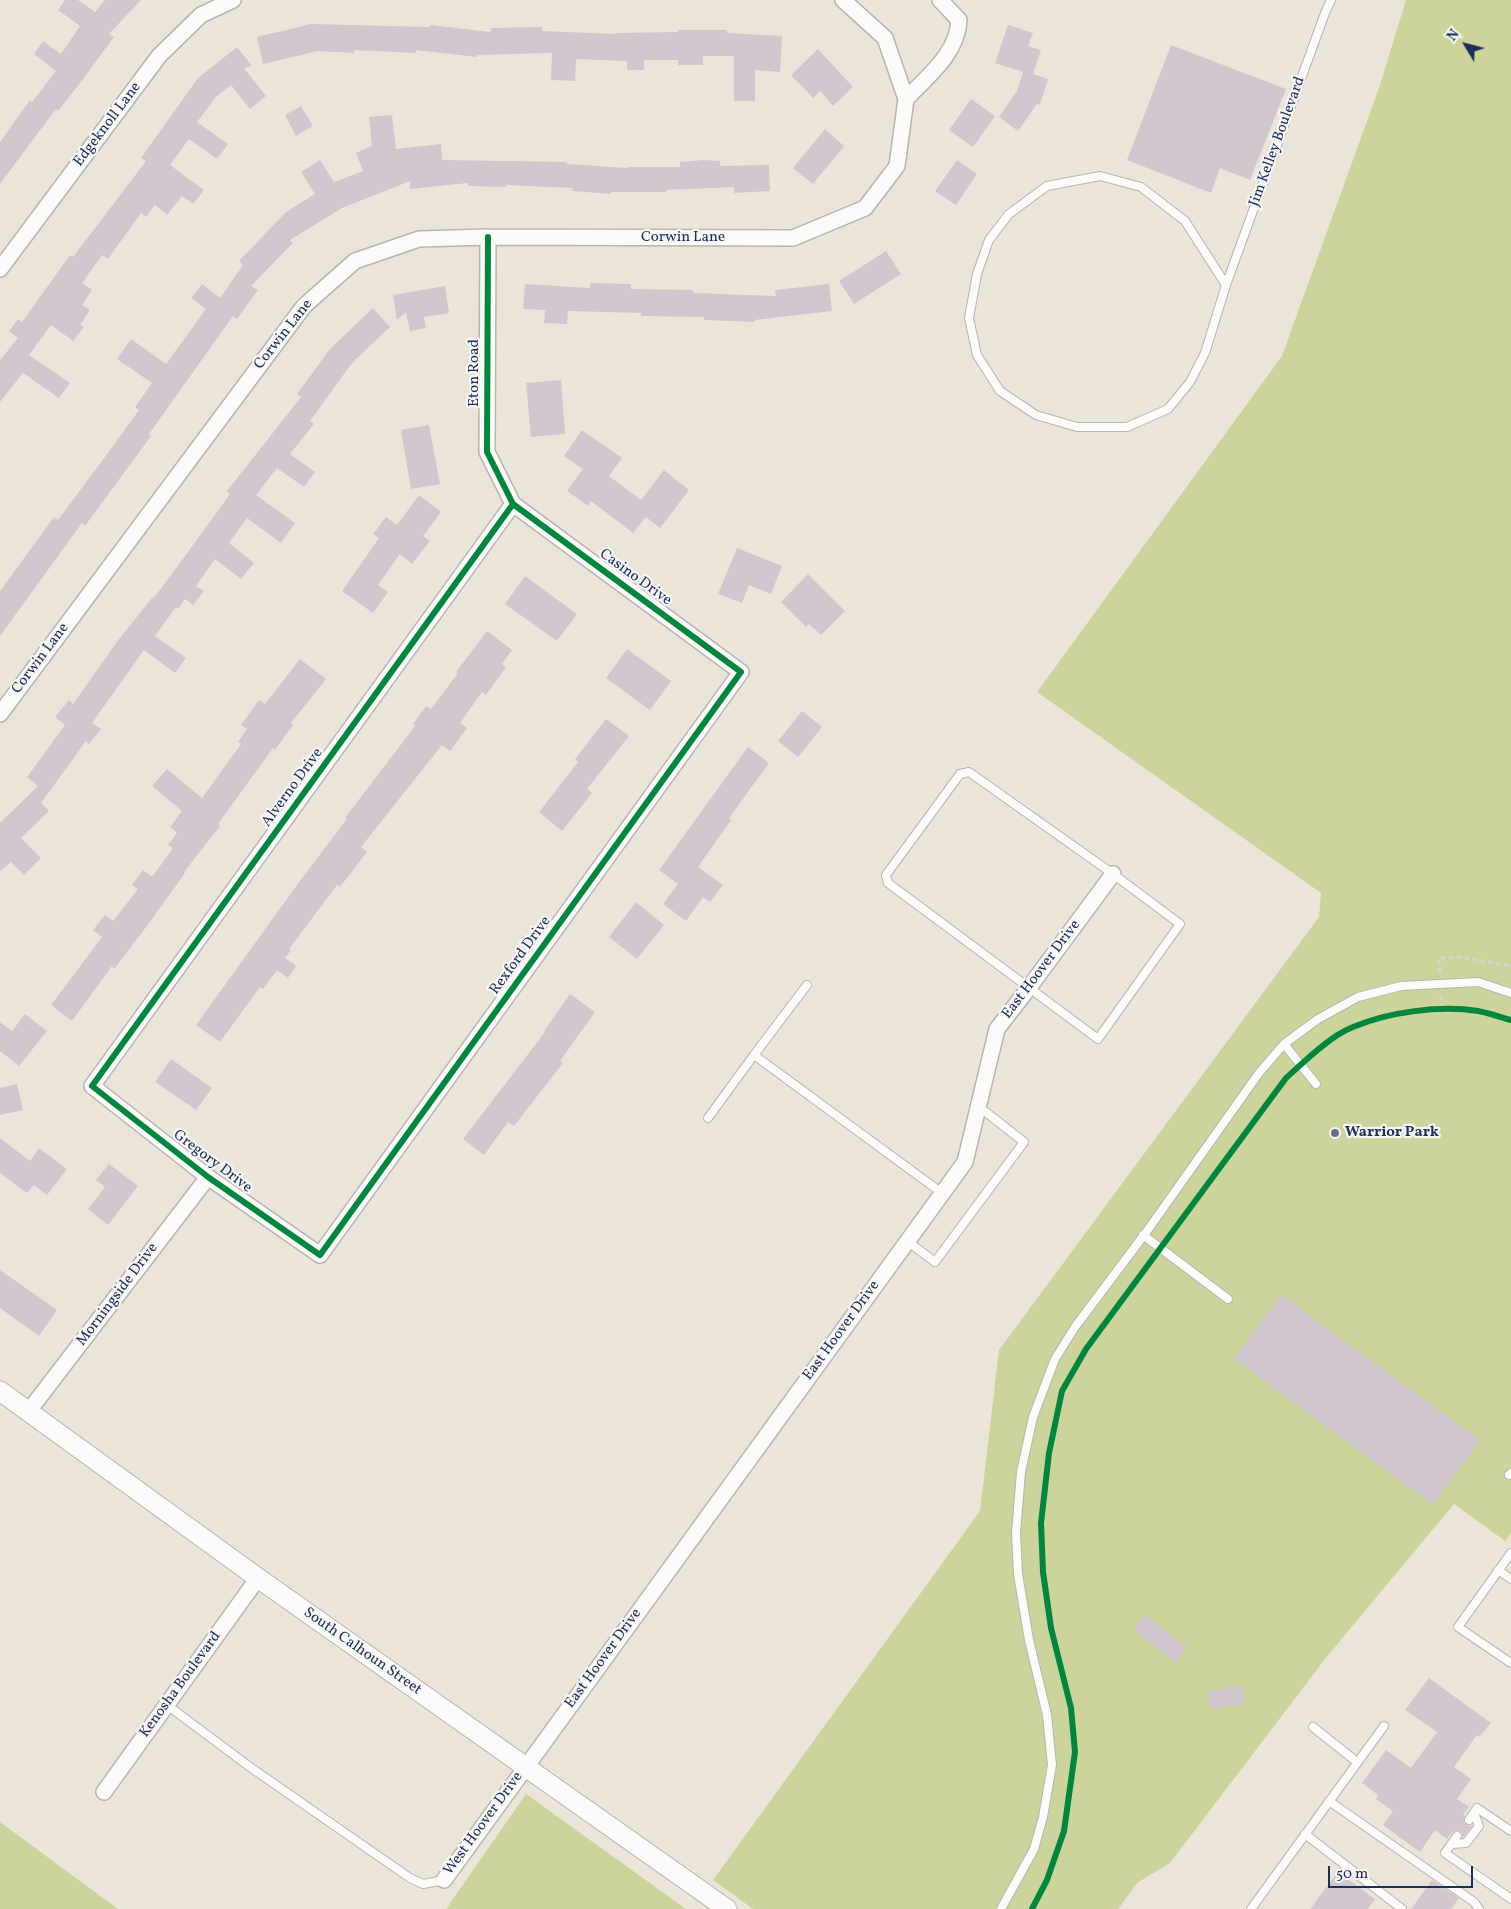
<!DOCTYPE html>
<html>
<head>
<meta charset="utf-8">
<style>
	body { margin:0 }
	#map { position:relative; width:1511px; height:1909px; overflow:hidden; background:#ebe5d9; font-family:Vollkorn,serif }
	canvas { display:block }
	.north { position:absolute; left:1441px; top:20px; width:50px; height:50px; -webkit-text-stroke:4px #f6f6f2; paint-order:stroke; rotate:307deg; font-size:14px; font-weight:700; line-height:20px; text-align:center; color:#1b2f5e }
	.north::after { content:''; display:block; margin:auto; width:18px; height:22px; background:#1b2f5e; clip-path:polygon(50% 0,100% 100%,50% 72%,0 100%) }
	.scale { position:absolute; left:1328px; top:1866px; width:145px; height:22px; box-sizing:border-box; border:2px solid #1b2f5e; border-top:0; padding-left:6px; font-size:15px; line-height:18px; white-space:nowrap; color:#1b2f5e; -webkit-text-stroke:4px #f6f6f2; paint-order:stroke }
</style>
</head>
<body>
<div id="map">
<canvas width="1511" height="1909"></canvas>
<div class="north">N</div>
<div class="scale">50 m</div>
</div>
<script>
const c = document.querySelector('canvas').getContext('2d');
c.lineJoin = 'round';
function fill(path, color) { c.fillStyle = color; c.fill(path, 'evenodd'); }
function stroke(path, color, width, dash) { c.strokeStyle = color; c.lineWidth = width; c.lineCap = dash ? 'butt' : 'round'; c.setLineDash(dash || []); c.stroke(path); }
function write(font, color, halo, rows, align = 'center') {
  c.font = font + ' Vollkorn,serif'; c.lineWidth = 4.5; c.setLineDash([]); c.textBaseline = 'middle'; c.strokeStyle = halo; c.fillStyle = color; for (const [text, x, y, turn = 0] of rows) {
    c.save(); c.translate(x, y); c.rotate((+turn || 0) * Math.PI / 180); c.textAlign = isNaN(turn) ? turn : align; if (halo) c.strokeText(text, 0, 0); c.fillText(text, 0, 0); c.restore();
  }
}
const green = new Path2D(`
	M1406 0H1511V1533L1505 1541 1454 1504 1325 1659 1170 1863 1137 1883 1118 1909H753L713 1880 980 1511 999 1350 1319 917 1321 893 1037 692 1282 356 1380 85Z
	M526 1794 686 1909H446Z
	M0 1822 118 1909H0Z`);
const building = new Path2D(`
	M65 0H78L95 12 105 0H141L109 34 114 37 80 83 58 111 56 109 0 184V142L30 100 32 102 56 71 34 54 43 41 61 54 80 26 58 10Z
	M311 24 430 27V25L491 32V28L542 27V31L615 34V33L678 32V30H727V33L782 36 780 72 755 70V101H734V56H703V65H678V60H644V70H627V61L576 59 575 81 551 80 552 53 477 55V57L416 50V53L354 50V53L318 51 263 64 257 37Z
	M1008 25 1033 33 1028 46 1041 50 1033 74 1048 79 1040 105 1037 104 1018 131 999 117 1017 91 1023 72 995 63Z
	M1171 45 1286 89 1250 180 1220 168 1211 193 1127 160Z
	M237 47 252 66 244 68 266 96 250 109 231 85 216 97 197 122 228 144 217 159 189 139 170 165 204 190 193 204 182 196 167 215 155 205 146 217 141 213 108 259 102 255 82 283 92 290 82 305 90 310 80 325 84 327 73 341 51 325 29 355 70 383 59 398 23 373 0 402V360L18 338 9 331 18 319 22 322 70 255 73 257 146 161 141 158 198 78Z
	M818 49 853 87 833 106 820 91 813 98 791 75Z
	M971 99 995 116 973 147 949 130Z
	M301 106 313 126 296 136 285 115Z
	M392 115 396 149 441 144 442 160 567 162V164L627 168V167H680V162L703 160 720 161V166L769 165 770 191 734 193V187L666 190V192H611V194L572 191 573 188 506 185V187L468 186V183L410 189V181L342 208 290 240 293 243 251 286 258 290 237 319 233 316 149 434 151 436 85 526 82 523 0 636V591L54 517 58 520 102 461 139 410 135 407 152 383 117 359 131 339 166 364 206 309 191 298 202 284 220 298 243 265 239 261 286 212 315 194 301 172 320 160 334 182 363 171 356 153 372 146 369 117Z
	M825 129 844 146 813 184 793 168Z
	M957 160 977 174 956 205 935 191Z
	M886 251 901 274 854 304 839 281Z
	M590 283 631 284V289L693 290V293L776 296 775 290 829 284 832 311 755 320V322L704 320V317L641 316V313L568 311 567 324 544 323 545 310 523 309 525 284 590 288Z
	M445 286 449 313 424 317 426 328 410 331 406 312 397 320 393 295Z
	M373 308 390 327 352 363 310 421 314 424 290 454 315 472 304 487 277 468 256 495 295 523 281 543 247 518 229 543 254 563 241 579 215 559 196 586 204 591 193 605 185 599 178 609 176 607 155 636 186 658 175 673 144 650 92 723 101 729 89 744 86 741 41 803 49 811 21 838 41 858 24 875 11 862 0 871V823L38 786 27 777 65 725 55 717 69 700 73 704 119 639 152 598 153 599 188 552 230 494 227 491 301 397 297 394 330 349Z
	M561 380 565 434 531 437 526 383Z
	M429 425 440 484 411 489 401 430Z
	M582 430 622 458 609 476 641 500 664 470 689 490 660 528 646 517 633 533 591 501 588 506 567 491 583 469 564 456Z
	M419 495 441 512 423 536 430 541 412 564 400 554 378 585 388 592 373 613 342 591 379 538 373 534 386 517 397 525Z
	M737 548 782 566 771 594 749 585 742 603 718 594Z
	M808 574 845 611 821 635 809 624 806 627 781 602Z
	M525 576 577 614 557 641 505 604Z
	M487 631 512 650 502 664 506 667 486 695 482 692 460 723 467 728 450 751 442 745 361 847 367 852 340 887 337 885 289 949 291 950 285 958 296 966 288 978 277 970 263 989 260 987 220 1042 196 1025 302 878 347 819 345 818 415 726 413 724 426 706 431 709 458 673 456 672Z
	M627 649 671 681 650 710 606 678Z
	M300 659 326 679 291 723 293 725 275 750 273 748 218 824 220 826 184 872 185 873 147 926 114 969 112 966 72 1021 51 1005 102 937 93 930 105 915 113 921 138 889 132 885 143 870 152 877 173 848 168 845 177 833 170 827 182 811 152 786 167 769 202 798 241 744 238 742 247 729 241 725 259 700 265 704Z
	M802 711 822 727 798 757 778 741Z
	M606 719 629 736 587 789 592 793 562 831 539 812 578 762 575 759Z
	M748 747 769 763 729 818 731 820 698 867 723 885 710 902 703 897 686 921 663 904 678 884 659 870Z
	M636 902 664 925 637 959 609 937Z
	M570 994 595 1012 560 1061 563 1063 514 1126 508 1122 484 1155 463 1139 545 1032 544 1031Z
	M25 1014 47 1031 19 1066 0 1051V1022L12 1031Z
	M171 1059 212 1088 196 1110 155 1082Z
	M17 1084 23 1110 0 1115V1088Z
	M0 1138 30 1161 39 1148 67 1169 47 1195 34 1185 27 1193 0 1173Z
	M109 1164 138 1186 108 1225 88 1209 105 1187 96 1180Z
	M0 1270 57 1310 39 1336 0 1308Z
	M1281 1295 1480 1440 1433 1505 1234 1359Z
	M1145 1615 1187 1647 1176 1663 1133 1630Z
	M1429 1678 1491 1723 1479 1737 1477 1735 1454 1767 1471 1779 1457 1799 1469 1807 1463 1815 1465 1816 1464 1823 1468 1826 1473 1825 1463 1838 1462 1833 1458 1830 1452 1832 1447 1839 1435 1830 1420 1852 1383 1825 1393 1811 1376 1799 1378 1795 1362 1783 1386 1750 1411 1768 1437 1732 1405 1710Z
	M1242 1686 1245 1704 1210 1709 1208 1691Z
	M1338 1872 1375 1899 1368 1909H1310Z
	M1432 1880 1459 1898 1451 1909H1411Z`);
const path = new Path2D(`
	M1440 972 1439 958 1459 957 1511 966
	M1441 996V1008`);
const service = new Path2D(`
	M1226 285 1185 221 1141 187 1100 176 1047 186 1009 214 989 240 977 274 969 318 977 355 1000 391 1036 415 1077 427H1127L1168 409 1190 382 1205 353 1226 285 1325 13 1331 0
	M969 772 1113 874 1180 924 1098 1039 888 883 886 875 960 774Z
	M807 985 754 1055 942 1193
	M1284 1044 1316 1084
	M708 1118 754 1055
	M1143 1235 1228 1299
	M907 1241 935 1262 1024 1142 978 1106
	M1509 1475 1511 1473
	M1511 1553 1458 1627 1511 1663
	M1498 1570 1511 1579
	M167 1705 250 1767 410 1878 423 1884 444 1880
	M1313 1727 1357 1762
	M1329 1801 1474 1902 1479 1909
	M1469 1820 1477 1808 1511 1831
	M1305 1834 1402 1909
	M1457 1836 1445 1853 1511 1899
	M1452 1844 1466 1843 1479 1826 1474 1813
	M1001 1909 1034 1849 1043 1817 1052 1765 1047 1715 1029 1640 1018 1574 1016 1533 1021 1472 1033 1417 1055 1359 1075 1327 1147 1231 1259 1073 1284 1044 1318 1019 1358 997 1401 986 1478 982 1511 993
	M1251 1909 1384 1726`);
const minor = new Path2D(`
	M906 99C927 77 958 53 959 20L940 0
	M488 237 487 452 513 504 741 672 320 1255 208 1177 92 1086 513 504
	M0 269 159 56 201 15 233 0
	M0 714 304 306 355 261 419 239 488 237 793 238 865 208 897 166 906 99 885 38 843 0
	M28 1412 208 1177
	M104 1792 258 1578
	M444 1880 965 1162 997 1029 1028 989 1113 874`);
const tertiary = new Path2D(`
	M0 1391 258 1578 727 1909`);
const cycleway = new Path2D(`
	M488 237 487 452 513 504 741 672 320 1255 208 1177 92 1086 513 504
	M1032 1909 1047 1880 1064 1831 1075 1752 1071 1708 1051 1628 1043 1572 1041 1523 1049 1453 1062 1391 1086 1349 1286 1078C1305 1061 1330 1036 1353 1027 1389 1012 1439 1005 1478 1011 1489 1013 1500 1017 1511 1020`);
const markers = [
	[1335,1133,5,"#646f89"]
];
const streetNames = [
	["Edgeknoll Lane",108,125,-53],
	["Jim Kelley Boulevard",1278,142,-70],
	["Corwin Lane",683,238],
	["Corwin Lane",284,335,-52],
	["Eton Road",475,373,-90],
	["Casino Drive",635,578,36],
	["Corwin Lane",41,659,-53],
	["Alverno Drive",293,788,-54],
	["Rexford Drive",521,956,-54],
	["East Hoover Drive",1042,970,-53],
	["Gregory Drive",212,1162,37],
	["Morningside Drive",118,1295,-53],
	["East Hoover Drive",842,1331,-54],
	["South Calhoun Street",362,1652,35],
	["East Hoover Drive",604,1659,-54],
	["Kenosha Boulevard",181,1685,-54],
	["West Hoover Drive",484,1824,-54]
];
const poiNames = [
	["Warrior Park",1345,1133]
];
fill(green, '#cdd49b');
fill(building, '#d0c8ce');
stroke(service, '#b7b5b2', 10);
stroke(minor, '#b7b5b2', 18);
stroke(tertiary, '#b7b5b2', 21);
stroke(path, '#d5d5d5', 3, [4, 4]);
stroke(service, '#fcfbf9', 8);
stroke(minor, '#fcfbf9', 15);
stroke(tertiary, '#fcfbf9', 19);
stroke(cycleway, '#00873e', 6);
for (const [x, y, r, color] of markers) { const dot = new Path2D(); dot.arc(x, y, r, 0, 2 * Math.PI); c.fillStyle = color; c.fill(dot); stroke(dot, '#f6f6f2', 2); }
write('15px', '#1b2f5e', '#f6f6f2', streetNames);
write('bold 15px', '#1b2f5e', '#f6f6f2', poiNames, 'left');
</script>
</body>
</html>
